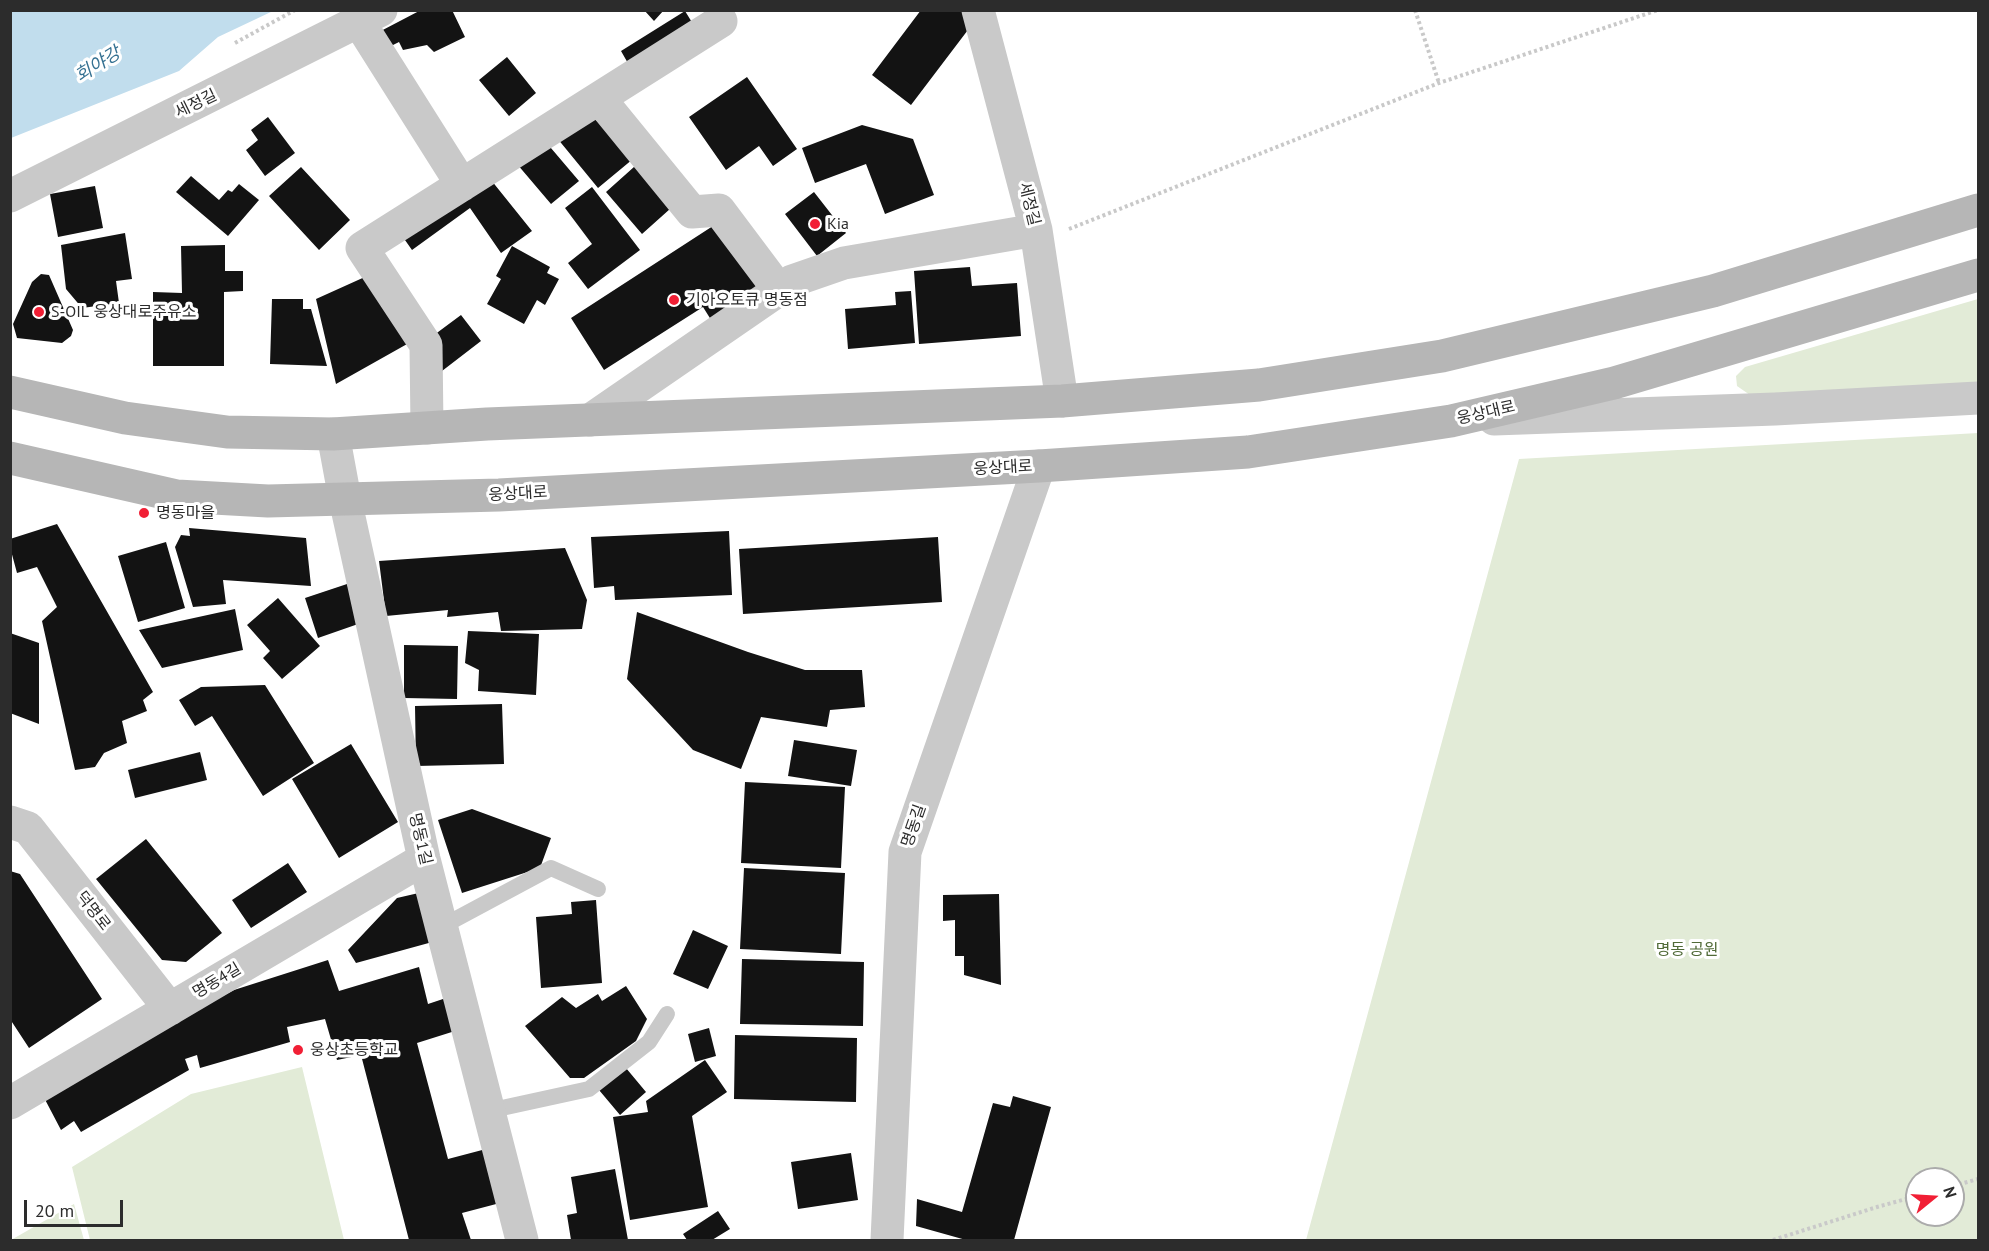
<!DOCTYPE html>
<html>
<head>
<meta charset="utf-8">
<style>
	body { margin:0 }
	#map { position:relative; width:1989px; height:1251px; overflow:hidden; background:#fff; font-family:"PT Sans",sans-serif }
	canvas { display:block }
	.frame { position:absolute; inset:0; border:12px solid #2c2c2c; pointer-events:none }
	.north { position:absolute; left:1905px; top:1167px; width:60px; height:60px; box-sizing:border-box; background:#fff; border:2px solid #ababab; border-radius:50%; rotate:72deg; font-size:16px; font-weight:700; line-height:24px; text-align:center; color:#2c2c2c }
	.north::after { content:''; display:block; margin:auto; width:21px; height:27px; background:#f11f35; clip-path:polygon(50% 0,100% 100%,50% 72%,0 100%) }
	.scale { position:absolute; left:24px; top:1200px; width:99px; height:27px; box-sizing:border-box; border:3px solid #2c2c2c; border-top:0; padding-left:8px; font-size:18px; line-height:21px; white-space:nowrap; color:#2c2c2c; -webkit-text-stroke:4px #fff; paint-order:stroke }
</style>
</head>
<body>
<div id="map">
<canvas width="1989" height="1251"></canvas>
<div class="frame"></div>
<div class="north">N</div>
<div class="scale">20 m</div>
</div>
<script>
const c = document.querySelector('canvas').getContext('2d');
c.lineJoin = 'round';
function fill(path, color) { c.fillStyle = color; c.fill(path, 'evenodd'); }
function stroke(path, color, width, dash) { c.strokeStyle = color; c.lineWidth = width; c.lineCap = dash ? 'butt' : 'round'; c.setLineDash(dash || []); c.stroke(path); }
function write(font, color, halo, rows, align = 'center') {
  c.font = font + ' "PT Sans","Noto Sans KR",sans-serif'; c.lineWidth = 6; c.setLineDash([]); c.textBaseline = 'middle'; c.strokeStyle = halo; c.fillStyle = color; for (const [text, x, y, turn = 0] of rows) {
    c.save(); c.translate(x, y); c.rotate((+turn || 0) * Math.PI / 180); c.textAlign = isNaN(turn) ? turn : align; if (halo) c.strokeText(text, 0, 0); c.fillText(text, 0, 0); c.restore();
  }
}
const green = new Path2D(`
	M1978 299V383L1750 395 1737 386 1736 376 1745 367Z
	M1978 433V1240H1306L1519 459ZM1917 1179H1953V1215H1917Z
	M302 1067 344 1240H90L72 1167 191 1094Z
	M74 1204 84 1240H11Z`);
const water = new Path2D(`
	M11 10H273V11L218 37 179 71 11 138Z`);
const building = new Path2D(`
	M421 10H452L465 37 434 52 427 45 403 50 399 42 385 49 377 33Z
	M644 10H664L654 21Z
	M921 10H967L977 18 911 105 872 75Z
	M685 11 698 32 633 72 621 51Z
	M507 57 536 93 509 116 479 80Z
	M747 77 797 149 773 166 759 146 726 170 689 117Z
	M587 113 639 154 598 188 557 138Z
	M268 117 295 153 265 176 246 150 258 140 251 130Z
	M862 125 913 139 934 195 885 214 866 164 815 183 802 148Z
	M545 141 579 181 551 204 517 164Z
	M644 158 680 200 642 234 606 192Z
	M301 167 350 220 319 250 269 196Z
	M487 175 532 231 501 253 470 208 412 250 400 233Z
	M191 176 219 200 228 190 232 192 239 184 259 200 228 236 176 192Z
	M95 186 103 228 58 237 50 194Z
	M592 187 640 250 588 289 568 263 592 244 565 208Z
	M814 192 846 233 817 256 785 214Z
	M716 224 760 292 713 323 703 307 604 370 571 318Z
	M125 233 132 279 116 281 119 303 82 308 66 289 61 245Z
	M225 245V271H243V291L224 292V366H153V292L182 293 181 246Z
	M512 246 550 267 547 273 559 279 545 305 537 300 524 324 487 304 501 279 496 276Z
	M970 267 972 286 1017 283 1021 336 919 344 914 271Z
	M41 274 49 275 73 330 71 336 62 343 17 338 13 324 32 282Z
	M367 276 416 339 336 384 316 299Z
	M911 291 915 343 848 349 845 309 896 305 895 292Z
	M272 299H303V309H311L327 366 270 364Z
	M461 315 481 341 442 371 430 338Z
	M57 524 153 692 143 700 147 711 122 721 127 743 104 753 95 767 75 770 42 621 57 607 37 567 17 573 10 547V539Z
	M189 528 306 538 311 586 223 580 226 604 193 607 175 547 181 535 190 536Z
	M729 531 732 595 615 600 614 586 594 588 591 537Z
	M938 537 942 602 743 614 739 549Z
	M166 542 185 608 138 622 118 556Z
	M565 548 587 600 582 629 501 631 498 612 447 617 448 610 386 616 379 561Z
	M347 584 361 623 318 638 305 598Z
	M278 598 320 646 282 679 263 658 270 651 247 625Z
	M235 609 243 650 162 668 139 630Z
	M637 612 748 652 805 670H862L865 707 830 710 827 727 761 717 741 769 693 750 627 679Z
	M468 631 539 634 536 695 478 691 479 670 465 663Z
	M10 633 39 643V724L10 713Z
	M404 645 458 646 457 699 404 698Z
	M265 685 314 763 263 796 212 716 195 726 179 700 201 687Z
	M502 704 504 764 416 766 415 706Z
	M794 740 857 750 851 786 788 776Z
	M351 744 398 822 339 858 292 779Z
	M200 752 207 780 135 798 128 770Z
	M745 782 845 787 841 868 741 863Z
	M472 809 551 838 540 868 462 893 438 820Z
	M146 839 222 933 186 962 162 960 96 879Z
	M288 863 307 892 251 928 232 900Z
	M744 868 845 873 841 954 740 949Z
	M10 871 20 874 102 999 29 1048 10 1019Z
	M423 892 436 941 356 963 348 950 397 898Z
	M999 894 1001 985 964 975V956H955V920L943 921V895Z
	M596 900 602 983 541 988 536 917 572 914 571 902Z
	M693 930 728 946 708 989 673 974Z
	M742 959 864 962 863 1026 740 1024Z
	M328 960 339 991 419 967 428 1004 446 998 455 1031 417 1043 448 1159 486 1149 500 1203 462 1213 471 1240H409L361 1055 337 1060 325 1019 287 1027 290 1042 200 1068 197 1055 185 1059 189 1070 81 1132 74 1121 61 1130 40 1090 234 990Z
	M626 986 647 1019 636 1041 584 1078H570L525 1026 562 997 576 1008 598 994 602 1001Z
	M709 1028 716 1056 695 1062 688 1034Z
	M735 1035 857 1038 856 1102 734 1099Z
	M705 1060 727 1092 692 1116 708 1207 630 1220 613 1117 648 1112 646 1101Z
	M626 1068 646 1092 620 1115 599 1090Z
	M1013 1096 1051 1107 1014 1240H966L916 1226 917 1199 962 1212 993 1103 1010 1107Z
	M851 1153 858 1200 798 1209 791 1162Z
	M615 1169 628 1240H571L567 1215 577 1213 571 1177Z
	M718 1211 730 1229 712 1240H687L683 1234Z`);
const path = new Path2D(`
	M1415 10 1439 83
	M235 43 295 10
	M1069 229 1439 83 1658 10
	M1953 1186 1978 1179
	M1773 1240 1877 1207 1917 1196`);
const service = new Path2D(`
	M441 927 551 868 598 889
	M488 1111 589 1089 649 1042 667 1014`);
const minor = new Path2D(`
	M978 10 1036 230 1062 401
	M359 22 462 185
	M599 98 692 212 719 210 779 290
	M10 196 381 10
	M590 420 792 281 844 263 1036 230
	M427 428 426 345 362 248 721 21
	M333 434 345 499 424 859 522 1240
	M10 822 28 828 170 1009
	M10 1103 424 859
	M887 1240 905 852 1039 466`);
const tertiary = new Path2D(`
	M1494 419 1775 409 1978 398`);
const secondary = new Path2D(`
	M10 392 125 418 227 432 333 434 487 424 1062 401 1259 385 1442 356 1713 291 1978 210
	M10 458 177 496 268 501 499 495 1039 466 1248 452 1451 421 1614 383 1978 275`);
const markers = [
	[815,224,6,"#f11f35"],
	[674,300,6,"#f11f35"],
	[39,312,6,"#f11f35"],
	[144,513,6,"#f11f35"],
	[298,1050,6,"#f11f35"]
];
const streetNames = [
	["세정길",196,104,-26],
	["세정길",1029,204,76],
	["웅상대로",1486,413,-13],
	["웅상대로",1003,468,-3],
	["웅상대로",518,494,-3],
	["명동길",914,826,-71],
	["명동1길",420,839,77],
	["덕명로",93,911,52],
	["명동4길",217,981,-31]
];
const poiNames = [
	["Kia",827,224],
	["기아오토큐 명동점",686,300],
	["S-OIL 웅상대로주유소",51,312],
	["명동마을",156,513],
	["웅상초등학교",310,1050]
];
const parkNames = [
	["명동 공원",1687,950]
];
const waterNames = [
	["회야강",98,65,-32]
];
fill(green, '#e2ebd7');
fill(water, '#c1dded');
fill(building, '#131313');
stroke(path, '#c9c9c9', 4, [3, 3]);
stroke(service, '#c9c9c9', 16);
stroke(minor, '#c9c9c9', 33);
stroke(tertiary, '#c9c9c9', 33);
stroke(secondary, '#b6b6b6', 33);
for (const [x, y, r, color] of markers) { const dot = new Path2D(); dot.arc(x, y, r, 0, 2 * Math.PI); c.fillStyle = color; c.fill(dot); stroke(dot, '#fff', 2); }
write('16px', '#2c2c2c', '#fff', streetNames);
write('16px', '#2c2c2c', '#fff', poiNames, 'left');
write('16px', '#506a37', '#fff', parkNames);
write('italic 18px', '#357192', '#fff', waterNames);
</script>
</body>
</html>
